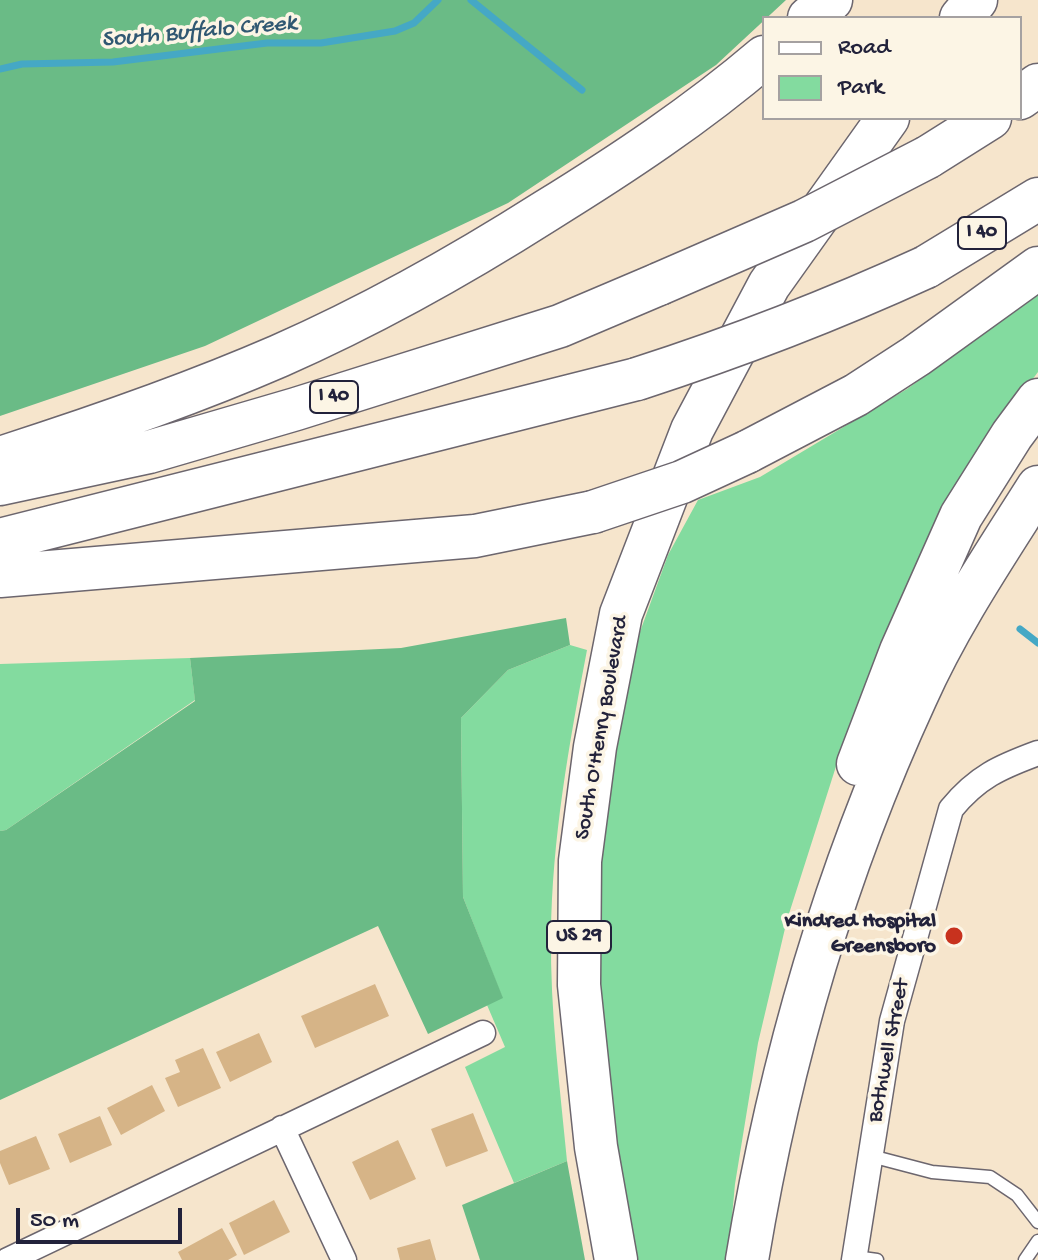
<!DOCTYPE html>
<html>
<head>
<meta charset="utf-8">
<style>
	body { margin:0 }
	#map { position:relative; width:1038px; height:1260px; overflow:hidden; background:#f6e5cc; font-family:"Gochi Hand",sans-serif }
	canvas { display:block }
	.legend { position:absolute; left:762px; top:16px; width:260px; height:104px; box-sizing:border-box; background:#fcf5e5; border:2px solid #a5a1a1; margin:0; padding:10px 14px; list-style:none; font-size:24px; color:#22223b }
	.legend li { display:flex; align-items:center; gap:16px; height:40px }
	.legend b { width:40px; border:2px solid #a5a1a1 }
	.scale { position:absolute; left:16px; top:1208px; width:166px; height:36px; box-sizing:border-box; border:4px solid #22223b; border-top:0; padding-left:10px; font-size:24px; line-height:28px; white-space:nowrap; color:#22223b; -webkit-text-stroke:6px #fcf5e5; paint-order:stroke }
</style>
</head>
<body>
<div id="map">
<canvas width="1038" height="1260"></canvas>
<ul class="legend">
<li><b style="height:10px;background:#fff"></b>Road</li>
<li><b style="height:22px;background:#83db9f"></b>Park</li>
</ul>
<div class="scale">50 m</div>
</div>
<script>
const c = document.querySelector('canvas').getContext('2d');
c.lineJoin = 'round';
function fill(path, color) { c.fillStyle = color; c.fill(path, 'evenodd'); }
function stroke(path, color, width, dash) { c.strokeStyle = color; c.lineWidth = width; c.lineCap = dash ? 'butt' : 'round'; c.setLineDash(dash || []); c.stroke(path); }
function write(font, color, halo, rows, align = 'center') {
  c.font = font + ' "Gochi Hand",sans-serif'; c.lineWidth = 7; c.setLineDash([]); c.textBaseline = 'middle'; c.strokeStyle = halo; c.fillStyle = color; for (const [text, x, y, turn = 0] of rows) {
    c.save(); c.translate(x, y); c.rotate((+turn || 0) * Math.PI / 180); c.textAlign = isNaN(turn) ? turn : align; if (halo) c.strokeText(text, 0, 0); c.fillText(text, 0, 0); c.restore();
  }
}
const green = new Path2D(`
	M1038 295V372L1011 408 839 757 787 920 758 1043 735 1184 728 1260H632L601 1043 597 912 611 760 637 640 668 555 698 500 760 477 907 389Z
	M570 645 587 650C569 744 552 839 551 935 550 1011 560 1087 567 1161L514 1183 465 1067 505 1047 487 1005 502 997 463 897 461 718 508 670Z
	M190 658 195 700 6 830 0 831V664Z`);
const forest = new Path2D(`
	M0 0H786L716 65 508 203 205 346 0 416Z
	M566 618 570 645 508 670 461 718 463 897 503 998 428 1034 378 926 0 1100V831L6 830 195 701 190 658 401 648Z
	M567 1161 585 1260H480L462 1205Z`);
const stream = new Path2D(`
	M471 0 582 90
	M0 69 22 64 113 62 267 43H321L395 31 414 23 438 0
	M1020 629 1038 643`);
const building = new Path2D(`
	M375 984 389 1016 315 1048 301 1016Z
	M259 1033 272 1062 230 1082 216 1052Z
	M203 1048 221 1088 178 1107 165 1078 180 1072 175 1060Z
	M152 1085 165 1111 121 1135 107 1108Z
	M473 1113 488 1151 446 1167 431 1129Z
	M100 1116 112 1145 70 1163 58 1134Z
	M36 1136 50 1169 9 1185 0 1163V1151Z
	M398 1140 416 1179 370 1200 352 1162Z
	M274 1200 290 1232 244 1255 229 1223Z
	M222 1228 237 1255 228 1260H182L178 1252Z
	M430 1239 436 1260H400L397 1248Z`);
const service = new Path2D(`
	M871 1156 932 1172 990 1177 1017 1195 1038 1222
	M855 1257 877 1260
	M1025 1260 1038 1241`);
const minor = new Path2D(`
	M282 1128 344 1260
	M8 1260 483 1033
	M854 1260 892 1021 951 809C977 777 1000 767 1038 753`);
const motorway = new Path2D(`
	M809 18 831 0
	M961 18 976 0
	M1020 98 1038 85
	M928 157 990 118
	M926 267 1038 199
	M747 452 856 395 916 356 1038 268
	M0 458C94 428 189 395 279 356 372 315 461 265 546 211 622 164 696 115 764 57
	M0 484 149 452 296 409 560 326 659 284
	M0 540 637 379
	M0 576 475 536 593 512
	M858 764 901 651 961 516 1012 435 1038 400
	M616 1260 596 1147 579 985 580 861 595 747 621 614 692 430 769 285 888 118
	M747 1260C779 1066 834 875 916 697 949 623 995 555 1038 487`);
const motorwayBridge = new Path2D(`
	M659 284 804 221 928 157
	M637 379C736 347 832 310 926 267
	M593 512 682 482 747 452`);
const markers = [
	[954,936,10,"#c8321e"]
];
const shields = [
	[982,233,48],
	[334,397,48],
	[579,937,64]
];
const shieldNames = [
	["I 40",982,233],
	["I 40",334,397],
	["US 29",579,937]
];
const streetNames = [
	["South O'Henry Boulevard",603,728,-80],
	["Bothwell Street",890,1051,-79]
];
const poiNames = [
	["Kindred Hospital",936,923],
	["Greensboro",936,948]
];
const waterNames = [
	["South Buffalo Creek",199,33,-5]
];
fill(green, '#83db9f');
fill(forest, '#6abb86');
stroke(stream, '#45a8c5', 7);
fill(building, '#d6b487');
stroke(service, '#6c666e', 15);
stroke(minor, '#6c666e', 27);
stroke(motorway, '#6c666e', 45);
stroke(service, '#fff', 12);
stroke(minor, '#fff', 24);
stroke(motorway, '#fff', 42);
stroke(motorwayBridge, '#6c666e', 45, []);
stroke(motorwayBridge, '#fff', 42);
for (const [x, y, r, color] of markers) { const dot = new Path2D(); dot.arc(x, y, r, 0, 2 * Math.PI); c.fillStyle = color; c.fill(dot); stroke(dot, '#fcf5e5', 3); }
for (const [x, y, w] of shields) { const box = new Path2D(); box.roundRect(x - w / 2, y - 16, w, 32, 6); c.fillStyle = '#fcf5e5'; c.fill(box); stroke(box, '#22223b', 2); }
write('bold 20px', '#22223b', null, shieldNames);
write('22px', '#22223b', '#fcf5e5', streetNames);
write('bold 22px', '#22223b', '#fcf5e5', poiNames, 'right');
write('italic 24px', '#305872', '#fcf5e5', waterNames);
</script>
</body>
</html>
